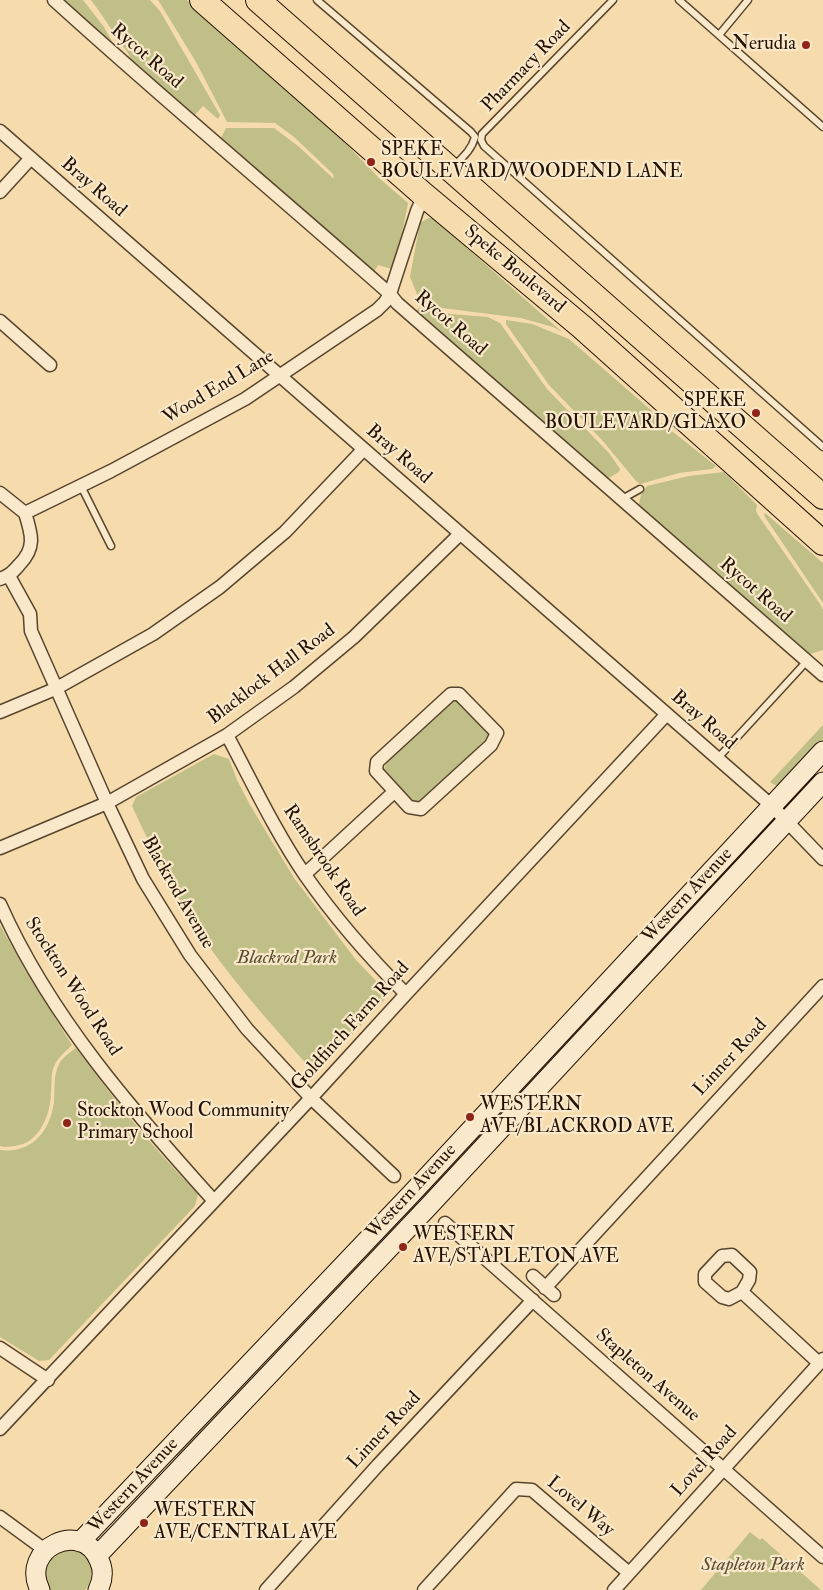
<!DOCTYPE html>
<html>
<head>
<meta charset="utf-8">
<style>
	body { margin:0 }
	canvas { display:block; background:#f6dbac }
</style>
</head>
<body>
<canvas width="823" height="1590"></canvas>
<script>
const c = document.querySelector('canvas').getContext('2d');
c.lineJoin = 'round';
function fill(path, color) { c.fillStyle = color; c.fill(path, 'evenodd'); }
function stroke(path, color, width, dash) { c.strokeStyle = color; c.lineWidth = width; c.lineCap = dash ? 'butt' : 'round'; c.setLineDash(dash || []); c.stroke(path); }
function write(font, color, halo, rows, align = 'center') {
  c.font = font + ' "IM FELL Double Pica",serif'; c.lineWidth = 4.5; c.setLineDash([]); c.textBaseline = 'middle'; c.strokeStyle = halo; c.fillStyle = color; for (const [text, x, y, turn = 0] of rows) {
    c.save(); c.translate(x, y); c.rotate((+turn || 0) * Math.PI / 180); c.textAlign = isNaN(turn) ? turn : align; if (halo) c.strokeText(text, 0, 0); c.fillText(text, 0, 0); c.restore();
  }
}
const green = new Path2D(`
	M62 0H83L104 27 114 45Z
	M91 0H150L160 11 220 115 218 119 203 106 194 116 130 58C128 50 123 48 119 41 110 27 101 13 91 0Z
	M158 0H187L325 122 379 178 408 203 395 270 378 265 373 274 221 138 226 128H274L298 146 334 179 333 174 294 137 275 123 227 122 196 62Z
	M428 218H433L562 332 553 327 521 318 442 308 426 304 417 294 410 277 420 223Z
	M421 307 451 314 488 317 500 323 547 389 609 453 620 469 619 472 607 479 415 311Z
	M506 320 532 324 569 339 652 411 659 421 716 466 712 469 679 473 640 484 636 481 602 440 549 385 506 324Z
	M724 472 757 505 756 511 758 515 820 604 823 610V650L807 655 638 507 641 495 647 486 689 476Z
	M765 513 823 563V603L765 517 764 515Z
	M458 699 488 730V737L424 800 417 803 409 800 383 771 387 762 450 701Z
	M823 725V739L778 787 770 782Z
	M214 754 229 759 237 780 250 805 294 878 356 960 385 990 386 998 321 1068 311 1069C277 1031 243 993 213 952 181 907 155 856 132 806L136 797Z
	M730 865 734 869 425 1198 419 1193Z
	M0 925 26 972 72 1045C65 1052 56 1059 53 1069 51 1076 52 1084 51 1092 51 1111 42 1137 23 1144 16 1146 7 1148 0 1146Z
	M76 1048C114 1100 153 1148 198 1194L195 1206 49 1360 39 1361 0 1337V1150C31 1154 50 1132 54 1102 55 1090 53 1076 59 1064 63 1057 69 1053 76 1048Z
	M413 1200 419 1205 181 1459 175 1454Z
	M750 1532 760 1540 762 1538 821 1590H701Z
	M60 1549C65 1549 72 1549 77 1550 95 1555 95 1578 85 1590H51C45 1582 41 1568 47 1559 50 1555 57 1552 60 1549Z`);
const lane = new Path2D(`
	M317 0 471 132 475 137C472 149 462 159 453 166
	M613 0 482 134 481 140 484 146 823 447
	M679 0 823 127
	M719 35 748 0
	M81 486 111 546
	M622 499 640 489
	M717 759 807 661`);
const street = new Path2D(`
	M54 0C164 100 278 195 390 294L397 303 823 675
	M0 131 772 806 823 859
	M0 192 31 158
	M0 321 50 365
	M0 493 25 513
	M9 576 30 614 31 631 107 803 143 879 190 955 247 1029 311 1098 394 1176
	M0 579C9 576 13 572 19 565 36 548 32 535 25 513L111 471 245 399 377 310 385 302 390 294 417 211 424 195
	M451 694H459L497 733 491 745 421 809 409 807 376 771 377 762Z
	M0 712 55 689 153 634 220 587 285 532 363 450
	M227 735C252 782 275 831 305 875 335 918 369 957 406 994
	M0 848 107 803 227 735 294 687 354 637 460 534
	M305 874 394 792
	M0 904C50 1017 133 1111 214 1201
	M445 1223 823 1557
	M533 1276 554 1295
	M545 1288 823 986
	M742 1292 729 1299 722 1297 705 1282V1274L722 1256 732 1255 750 1272 749 1280 742 1292 819 1363
	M0 1348 48 1380
	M0 1429 311 1098 406 994 666 715
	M0 1517 45 1550
	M266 1590 378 1465 533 1300
	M424 1590 516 1489 532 1490 629 1573
	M614 1590 823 1359`);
const secondary = new Path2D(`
	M80 1542 412 1193 823 751
	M97 1556 428 1207 823 782
	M40 1590C19 1548 82 1519 99 1560 104 1570 103 1580 98 1590`);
const highway = new Path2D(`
	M202 0 424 195 582 327 823 543
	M258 0 823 497`);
const markers = [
	[806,45,5,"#8f2418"],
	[371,162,5,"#8f2418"],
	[756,413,5,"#8f2418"],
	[470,1117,5,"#8f2418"],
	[67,1123,5,"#8f2418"],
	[403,1247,5,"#8f2418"],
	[144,1523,5,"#8f2418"]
];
const poiNames = [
	["Nerudia",796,45,"right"],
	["SPEKE",381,151],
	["BOULEVARD/WOODEND LANE",381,173],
	["SPEKE",746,402,"right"],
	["BOULEVARD/GLAXO",746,424,"right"],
	["WESTERN",480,1106],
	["AVE/BLACKROD AVE",480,1128],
	["Stockton Wood Community",77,1112],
	["Primary School",77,1134],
	["WESTERN",413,1236],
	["AVE/STAPLETON AVE",413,1258],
	["WESTERN",154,1512],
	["AVE/CENTRAL AVE",154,1534]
];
const streetNames = [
	["Rycot Road",146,57,41],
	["Pharmacy Road",527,67,-46],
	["Bray Road",93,188,41],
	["Speke Boulevard",514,270,40],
	["Rycot Road",450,324,41],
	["Wood End Lane",219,388,-31],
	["Bray Road",398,455,41],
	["Rycot Road",755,591,41],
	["Blacklock Hall Road",272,675,-37],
	["Bray Road",703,721,41],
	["Ramsbrook Road",323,861,56],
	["Blackrod Avenue",177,893,60],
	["Western Avenue",688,896,-47],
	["Stockton Wood Road",72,987,57],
	["Goldfinch Farm Road",351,1027,-48],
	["Linner Road",731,1058,-47],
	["Western Avenue",412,1192,-47],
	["Stapleton Avenue",647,1376,41],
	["Linner Road",385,1431,-47],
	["Lovel Road",705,1462,-48],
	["Western Avenue",134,1486,-47],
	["Lovel Way",580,1507,40]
];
const parkNames = [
	["Blackrod Park",287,959],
	["Stapleton Park",753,1566]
];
fill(green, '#c0bf87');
stroke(lane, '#58452e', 9);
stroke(street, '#58452e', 15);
stroke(secondary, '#241304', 21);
stroke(highway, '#241304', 26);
stroke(lane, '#f9e8c9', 6);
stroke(street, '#f9e8c9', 12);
stroke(secondary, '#f9e8c9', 19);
stroke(highway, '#f6dbac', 24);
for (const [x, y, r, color] of markers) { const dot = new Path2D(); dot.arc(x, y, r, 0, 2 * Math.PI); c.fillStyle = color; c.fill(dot); stroke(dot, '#f9e8c9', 2); }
write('19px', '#241304', '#f9e8c9', poiNames, 'left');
write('19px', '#241304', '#f9e8c9', streetNames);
write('italic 19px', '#5b4f32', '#f9e8c9', parkNames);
</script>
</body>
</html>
